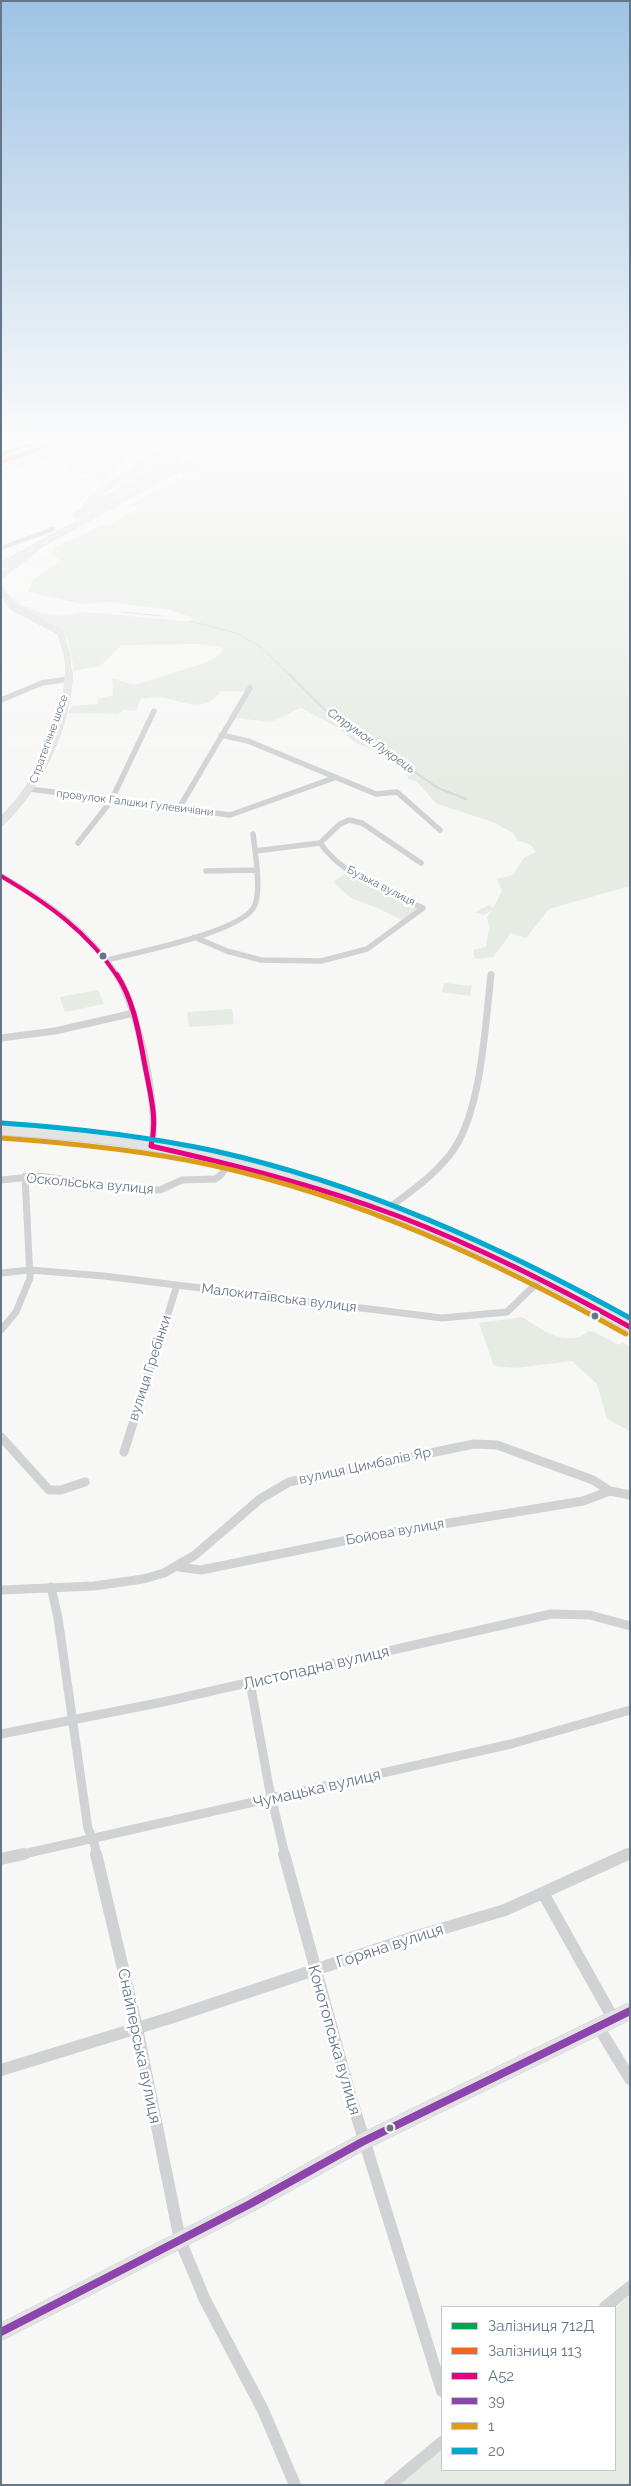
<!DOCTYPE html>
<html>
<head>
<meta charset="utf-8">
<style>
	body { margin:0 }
	#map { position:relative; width:631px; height:2486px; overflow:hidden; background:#f7f7f6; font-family:Raleway,sans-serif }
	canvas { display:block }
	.frame { position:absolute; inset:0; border:2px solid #657689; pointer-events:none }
	.legend { position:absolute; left:441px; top:2306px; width:175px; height:165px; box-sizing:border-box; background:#fff; border:1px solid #c1c8d0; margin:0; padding:6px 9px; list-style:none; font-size:15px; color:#657689 }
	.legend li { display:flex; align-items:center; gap:10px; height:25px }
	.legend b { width:25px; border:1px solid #c1c8d0 }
</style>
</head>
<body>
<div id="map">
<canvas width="631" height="2486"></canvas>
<div class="frame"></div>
<ul class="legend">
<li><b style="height:6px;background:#00a651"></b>Залізниця 712Д</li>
<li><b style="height:6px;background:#f26522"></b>Залізниця 113</li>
<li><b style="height:6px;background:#e5007d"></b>А52</li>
<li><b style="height:6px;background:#8e44ad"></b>39</li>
<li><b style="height:6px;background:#da9c1b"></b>1</li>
<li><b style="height:6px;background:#00a9ce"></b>20</li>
</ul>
</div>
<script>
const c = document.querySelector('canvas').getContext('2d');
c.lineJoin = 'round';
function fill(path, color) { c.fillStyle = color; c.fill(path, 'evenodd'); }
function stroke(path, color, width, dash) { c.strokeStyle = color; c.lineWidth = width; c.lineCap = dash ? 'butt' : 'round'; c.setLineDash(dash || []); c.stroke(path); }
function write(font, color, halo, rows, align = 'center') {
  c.font = font + ' Raleway,sans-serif'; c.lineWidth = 5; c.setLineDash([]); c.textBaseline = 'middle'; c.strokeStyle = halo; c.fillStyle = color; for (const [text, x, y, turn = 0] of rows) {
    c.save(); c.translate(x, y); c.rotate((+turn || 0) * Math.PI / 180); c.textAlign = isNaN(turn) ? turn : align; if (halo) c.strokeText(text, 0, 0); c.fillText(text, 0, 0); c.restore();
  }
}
const green = new Path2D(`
	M76 440 149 441 122 457 124 460 111 473 108 480 101 482 67 467 71 458C44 452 25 470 1 478V459L12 456 23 457Z
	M169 440H206L107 493 164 456 170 448Z
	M242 440H272L196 464Z
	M295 440H630V886L549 909 526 938 511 933 493 957 475 959 473 950 486 947 489 927 487 917 492 910 484 915 475 912 489 905 493 908 502 891 497 879 513 875 524 858 536 852 531 845 517 840 513 833 493 822 437 804 416 781 408 779 406 770 392 758 356 743 335 726 301 708 270 722 236 718 249 692 221 691C204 713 188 703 165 698 158 697 149 698 141 699L136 711 124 710 118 714 68 713 72 706 98 704V699L113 695 112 678 134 685 205 663 215 658 223 650 221 647 199 644 122 645 100 666 74 671C72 660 71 647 66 637 57 616 20 622 6 592L21 605 41 613 62 616 85 612 193 622 191 617 170 610 109 602 83 604 28 592 32 581 60 561 51 552 57 546 98 527 111 524 139 508 128 506 178 480 222 462Z
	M347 872 420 908 402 920 378 908 351 898 333 882Z
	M444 983 472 986 470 996 442 992Z
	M98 990 104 1004 65 1012 60 997Z
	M232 1009 234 1024 189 1027 187 1012Z
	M522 1317C543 1330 566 1349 589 1331L594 1332 619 1345 622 1342 630 1347V1431L607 1419 597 1384 572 1361 515 1368 494 1366 479 1323Z
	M630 2296V2485H399L442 2450V2470H615V2308Z`);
const streamFar1 = new Path2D(`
	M121 612 162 616
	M190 621 236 633 261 647 290 676`);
const stream = new Path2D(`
	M289 674 327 712 438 788 466 799`);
const streetFar4 = new Path2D(`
	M1 548 53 529`);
const streetFar3 = new Path2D(`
	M1 700 42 683 69 679
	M221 735 248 741 376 794 397 792 440 830
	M30 789 230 815 334 778
	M179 808 250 688
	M78 843 111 801 154 711
	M255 851 320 843 340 824 349 820 362 823 421 863
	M206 871 256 870
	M1 876C47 902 89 931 118 976
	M194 937 227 951 261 960 321 961 367 949 423 908C387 891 344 877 320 843
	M107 960C137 952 239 933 254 907 262 892 255 851 253 834
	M491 976V974`);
const streetFar2 = new Path2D(`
	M117 975C137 1006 161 1112 151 1146
	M1 1038 55 1031 134 1013
	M1 1180 40 1176 130 1189 160 1190 182 1180 215 1179 221 1175 229 1162
	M386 1210C410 1192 437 1174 454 1149 482 1107 485 1025 491 975
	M1 1273 30 1270 104 1276 442 1318 507 1312 542 1278
	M1 1330 16 1312 30 1278 25 1176
	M153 1362 177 1285`);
const streetFar1 = new Path2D(`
	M1 1437 49 1490H61L85 1482
	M124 1452 153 1360
	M179 1567 201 1570 358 1538 583 1501 610 1491
	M51 1587 58 1618 88 1829 93 1838 97 1855
	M1 1590 94 1586 143 1579 164 1573 195 1555 260 1499 289 1482 474 1444 497 1445 593 1480 610 1491 630 1495
	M250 1682 269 1787 285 1855
	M1 1734 163 1702 551 1614 590 1615 630 1626
	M19 1855 511 1744 630 1710
	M626 1855 630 1853`);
const street = new Path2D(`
	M96 1854 137 2028 180 2240 205 2300 263 2410 295 2485
	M284 1854 351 2098 442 2391
	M1 1859 24 1854
	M543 1893 614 2020
	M599 2028 630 2079
	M1 2070 173 2017 414 1937 505 1910 628 1854
	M605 2307 630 2287
	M390 2485 442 2442`);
const secondaryFar3 = new Path2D(`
	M1 576 43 543
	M1 590 12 607 60 632 67 654 69 676`);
const secondaryFar2 = new Path2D(`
	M1 822C39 785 66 728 69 674`);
const secondaryFar1 = new Path2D(`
	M1 1130C51 1134 102 1137 151 1146 327 1177 476 1239 630 1327`);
const secondary = new Path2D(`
	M1 2332 250 2204 362 2142 630 2011`);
const primary = new Path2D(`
	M186 471 279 440
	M86 505 103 490 162 452 166 445 164 440
	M77 515 179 459
	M1 566 230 440`);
const rail = new Path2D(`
	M1 445 14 440
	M1 458 67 440
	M1 472 26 454`);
const bus1Far1 = new Path2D(`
	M1 876C47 903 88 932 117 976`);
const bus1 = new Path2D(`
	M117 975C135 1003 139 1035 145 1066 150 1094 158 1118 151 1146
	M151 1146C235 1165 318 1186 398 1216 479 1247 555 1286 630 1327`);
const bus2 = new Path2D(`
	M1 2332 250 2204 362 2142 630 2011`);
const bus3 = new Path2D(`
	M1 1138C72 1143 141 1150 211 1165 358 1197 495 1261 626 1334`);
const bus4 = new Path2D(`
	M2 1123C74 1128 145 1136 215 1151 362 1184 499 1246 630 1318`);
const rail1 = new Path2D(`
	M1 454 42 440`);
const rail2 = new Path2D(`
	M3 461 44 447`);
const markers = [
	[103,956,4.5,"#657689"],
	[595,1316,4.5,"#657689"],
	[390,2128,4.5,"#657689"]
];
const farStreetnames = [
	["Стратегічне шосе",49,739,-70],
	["провулок Галшки Гулевичівни",135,803,7],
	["Бузька вулиця",381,886,27]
];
const farWaternames = [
	["Струмок Лукрець",371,741,35]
];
const streetNames = [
	["Оскольська вулиця",90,1184,5],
	["Малокитаївська вулиця",279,1298,7],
	["вулиця Гребінки",150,1368,-72],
	["вулиця Цимбалів Яр",365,1466,-12],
	["Бойова вулиця",395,1532,-10]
];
const nearStreetnames = [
	["Листопадна вулиця",316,1668,-13],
	["Чумацька вулиця",317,1789,-13],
	["Горяна вулиця",390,1946,-18],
	["Конотопська вулиця",334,2040,74],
	["Снайперська вулиця",139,2046,78]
];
fill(green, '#e6ebe4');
stroke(streamFar1, '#d3dade', 1);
stroke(stream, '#d3dade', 2);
stroke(secondaryFar3, '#d2d4d6', 6);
stroke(secondaryFar2, '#d2d4d6', 8);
stroke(secondaryFar1, '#d2d4d6', 11);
stroke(secondary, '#d2d4d6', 17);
stroke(primary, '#d3d4d5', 7);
stroke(streetFar4, '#d1d2d3', 4.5);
stroke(streetFar3, '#d1d2d3', 5.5);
stroke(streetFar2, '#d1d2d3', 7);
stroke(streetFar1, '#d1d2d3', 9);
stroke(street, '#d1d2d3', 12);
stroke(secondaryFar3, '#e3e3e4', 5.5);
stroke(secondaryFar2, '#e3e3e4', 8);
stroke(secondaryFar1, '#e3e3e4', 9);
stroke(secondary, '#e3e3e4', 16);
stroke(primary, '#e3e3e4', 6);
stroke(rail, '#c7c8c9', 2.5);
stroke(rail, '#fff', 1, [4.5]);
stroke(bus1Far1, '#e5007d', 4);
stroke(bus1, '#e5007d', 5);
stroke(bus2, '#8e44ad', 8);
stroke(bus3, '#da9c1b', 5);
stroke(bus4, '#00a9ce', 5);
stroke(rail1, '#00a651', 4);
stroke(rail2, '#f26522', 4);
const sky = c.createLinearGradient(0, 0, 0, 788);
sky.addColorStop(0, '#9fc3e4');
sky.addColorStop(0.56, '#fbfbfb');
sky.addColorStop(1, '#fbfbfb00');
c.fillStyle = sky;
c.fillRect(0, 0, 631, 788);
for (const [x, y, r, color] of markers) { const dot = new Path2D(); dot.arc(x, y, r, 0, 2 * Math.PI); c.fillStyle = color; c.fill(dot); stroke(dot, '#fff', 2); }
write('11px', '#657689', '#fff', farStreetnames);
write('italic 12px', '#607784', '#fff', farWaternames);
write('14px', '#657689', '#fff', streetNames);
write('16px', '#657689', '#fff', nearStreetnames);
</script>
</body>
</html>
